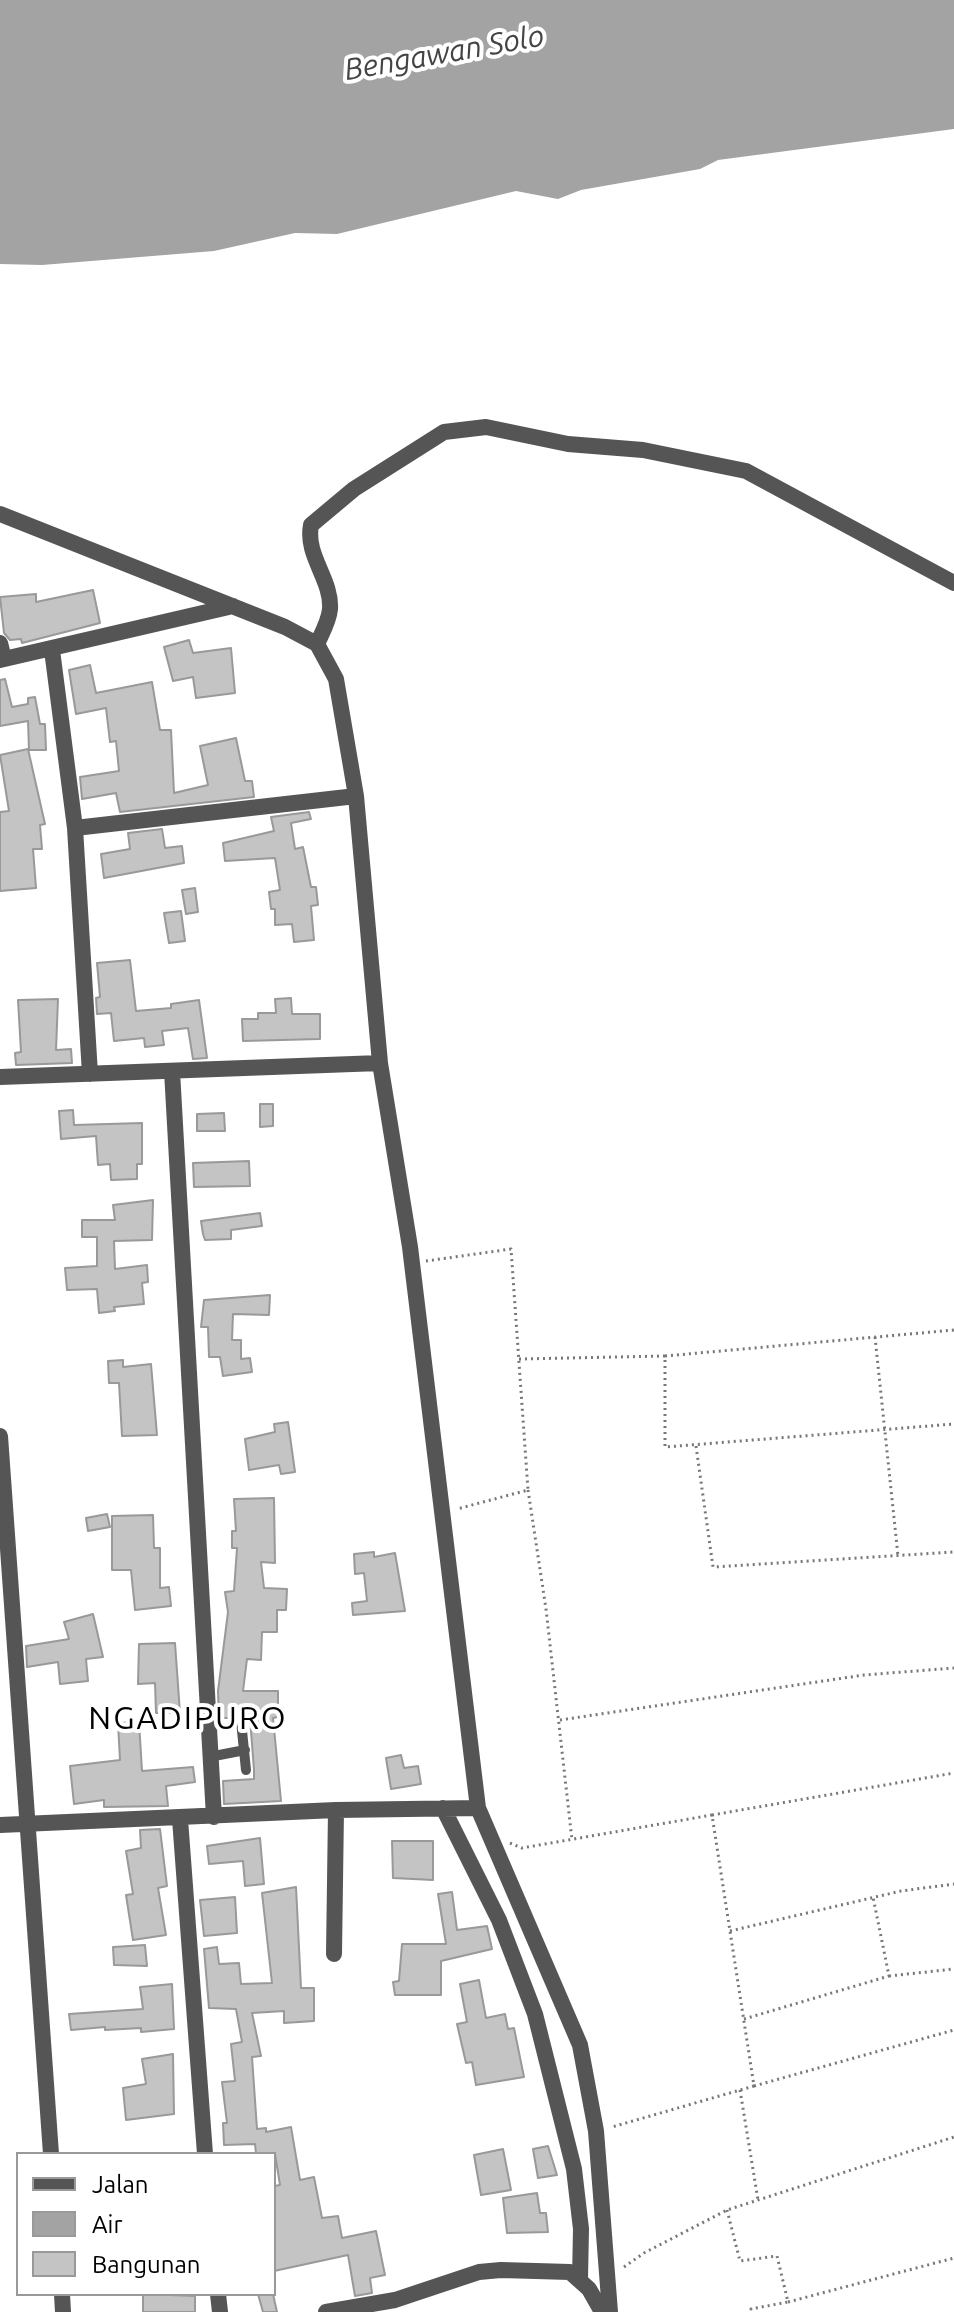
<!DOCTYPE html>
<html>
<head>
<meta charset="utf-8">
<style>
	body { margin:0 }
	#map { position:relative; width:954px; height:2312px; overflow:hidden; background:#fff; font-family:Ubuntu,sans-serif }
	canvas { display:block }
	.legend { position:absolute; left:16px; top:2152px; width:260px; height:144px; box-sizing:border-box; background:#fff; border:2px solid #999; margin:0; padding:10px 14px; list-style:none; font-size:24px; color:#000 }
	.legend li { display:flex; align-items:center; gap:16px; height:40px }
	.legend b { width:40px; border:2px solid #999 }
</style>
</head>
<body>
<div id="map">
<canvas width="954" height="2312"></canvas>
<ul class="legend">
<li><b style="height:10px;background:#555"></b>Jalan</li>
<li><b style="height:22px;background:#a3a3a3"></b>Air</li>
<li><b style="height:22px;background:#c4c4c4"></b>Bangunan</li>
</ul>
</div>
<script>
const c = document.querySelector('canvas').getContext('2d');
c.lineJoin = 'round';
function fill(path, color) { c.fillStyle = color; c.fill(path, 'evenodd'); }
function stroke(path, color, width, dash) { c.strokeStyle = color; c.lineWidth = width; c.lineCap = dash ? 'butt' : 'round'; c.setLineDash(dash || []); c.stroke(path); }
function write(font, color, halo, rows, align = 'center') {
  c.font = font + ' Ubuntu,sans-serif'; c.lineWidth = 8; c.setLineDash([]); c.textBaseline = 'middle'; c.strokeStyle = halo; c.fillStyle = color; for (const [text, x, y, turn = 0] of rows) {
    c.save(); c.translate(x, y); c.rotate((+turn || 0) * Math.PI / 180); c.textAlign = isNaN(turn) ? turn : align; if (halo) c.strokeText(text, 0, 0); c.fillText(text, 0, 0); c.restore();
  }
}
const water = new Path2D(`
	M0 0H954V129L718 160 700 169 581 190 558 199 516 191 337 234 295 233 214 251 42 265 0 264Z`);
const building = new Path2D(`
	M93 590 100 623 22 643 21 639 10 640 4 633 0 597 36 594V602Z
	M189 640 193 653 231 648 235 693 196 698 193 677 173 681 164 647Z
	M90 665 96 693 152 682 160 730H171L174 793 208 785 200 746 236 738 245 781H252L254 797 120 812 116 793 82 799 80 777 119 771 116 741 110 742 106 708 76 714 69 670Z
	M5 679 12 707 28 704V698L35 697 40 724H45L46 750H29L28 721 0 726V680Z
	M28 749 45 824 40 825 42 849H33L36 888 0 891V812L9 811 0 755Z
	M309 812 311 819 291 823 295 849 303 847 311 887H316L318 905 311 906 314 940 294 942 292 924 275 925V909H271L269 892 280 890 275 858 225 861 223 843 274 831 271 817Z
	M162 829 165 848 182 846 184 863 104 878 101 854 130 849 128 833Z
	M195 888 198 912 186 914 182 890Z
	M181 911 185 941 169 943 164 913Z
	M130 960 136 1011 171 1008V1004L199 1000 207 1058 193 1059 188 1028 162 1031 164 1045 145 1047 144 1038 114 1041 111 1013 97 1014 96 998 100 997 97 963Z
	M291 998 292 1014H320V1039L243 1041 242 1019H258V1013H276L275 999Z
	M58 999 56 1050 71 1049 72 1063 16 1065 15 1053 21 1052 18 1000Z
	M260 1104H273V1126L260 1127Z
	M73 1110 74 1125 142 1123V1164H137V1179L111 1180 110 1164 98 1165 96 1136 61 1139 59 1111Z
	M224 1113 225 1131H197V1114Z
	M249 1161 250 1186 194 1187 193 1163Z
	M153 1200 152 1240 114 1241 115 1269 147 1265 148 1282 142 1283 144 1304 114 1307 115 1311 99 1313 97 1289 67 1290 65 1268 97 1266V1237H82V1220H115L113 1205Z
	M260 1213 262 1226 231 1230V1239L205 1240 203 1234 201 1221Z
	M270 1295 269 1315 233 1314 232 1340H241V1359L250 1358 252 1372 223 1376 220 1357H209L208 1327H201L204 1300Z
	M123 1360V1367L151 1364 157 1435 122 1436 119 1383H109L108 1361Z
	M288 1422 295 1472 281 1474 279 1465 249 1470 245 1439 275 1432 274 1424Z
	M274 1498 275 1563 261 1562 264 1588 287 1589 286 1610H277V1632H262L261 1660 247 1659 243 1691H278V1717L273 1718 281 1801 224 1804 223 1781 254 1779V1770L250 1718 241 1713 234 1718H219L218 1691 228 1612 225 1592 234 1591 237 1548H232V1531H236L234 1499Z
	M107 1514 110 1527 88 1531 86 1518Z
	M153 1515 154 1548H160V1588L169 1587 171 1606 135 1610 131 1570H112V1516Z
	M374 1552V1557L395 1553 405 1611 353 1615 352 1603 367 1601 364 1573 355 1574 354 1554Z
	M93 1614 103 1657 86 1659 88 1681 60 1684 58 1662 27 1667 26 1646 69 1639 64 1622Z
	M175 1643 180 1713H156L155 1683 138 1684 139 1644Z
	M139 1722 142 1771 193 1767 195 1782 166 1786 168 1806 104 1807V1800L74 1804 70 1766 120 1760 118 1723Z
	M401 1755 404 1768 418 1766 421 1784 391 1789 386 1758Z
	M160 1829 167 1886 158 1888 166 1935 133 1940 126 1895 133 1894 126 1851 141 1848 140 1830Z
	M260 1838 264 1884 245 1886 243 1861 209 1864 207 1846Z
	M392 1841H433V1880L393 1878Z
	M296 1887 301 1988H314V2021L284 2023V2011L252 2013 261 2056 252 2057 257 2129 266 2128V2132L291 2127 300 2180 314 2177 322 2218 338 2216 342 2238 376 2231 385 2275 370 2278 372 2293 355 2296 348 2255 274 2271V2186L280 2185 275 2154H256L255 2144 224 2145 223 2123H227L222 2082 235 2081 231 2044 242 2042 236 2009 209 2008 204 1949 217 1947 219 1964 239 1963 241 1984 272 1983 262 1893Z
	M452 1892 457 1930 487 1926 492 1949 441 1961V1995H395L393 1982 399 1981 402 1944H446L438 1894Z
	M235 1897 237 1933 204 1936 200 1900Z
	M145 1945 147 1966 114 1965 113 1947Z
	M479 1980 486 2018 505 2014 508 2029 514 2028 524 2077 476 2085 472 2062 466 2063 457 2024 467 2022 460 1984Z
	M172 1984 174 2029 141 2032V2028L105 2030V2027L71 2030 69 2014 143 2009 140 1987Z
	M173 2054 174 2114 126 2120 123 2088 146 2084 142 2059Z
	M548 2146 557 2175 538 2178 533 2149Z
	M503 2149 511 2190 481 2195 474 2155Z
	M537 2193 540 2213H546L548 2232 507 2233 503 2198Z
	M143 2294 195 2296V2312H143Z
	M258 2294H273L277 2312H263Z`);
const path = new Path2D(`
	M426 1261 511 1249 528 1490 457 1509
	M875 1337 898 1556
	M665 1356 954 1330
	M519 1359 665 1356V1447L954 1424
	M696 1446 713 1567 954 1552
	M528 1490 546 1609 572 1840
	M560 1720 864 1675 954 1668
	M712 1815 954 1773
	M510 1843 522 1848 712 1815 754 2086 612 2127
	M730 1931 901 1891 954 1884
	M889 1976 954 1969
	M744 2019 889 1976 873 1897
	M754 2086 954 2030
	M740 2090 758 2200
	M727 2210 740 2261 777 2256 788 2302 751 2309 752 2312
	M624 2267 644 2253 727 2210 954 2137
	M788 2302 954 2258`);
const service = new Path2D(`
	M241 1721 246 1770
	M209 1757 245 1750`);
const minor = new Path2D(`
	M0 514 285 627 317 644 336 679 356 796 380 1063 410 1247 478 1808 580 2045 596 2131 610 2312
	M0 643 4 659
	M317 644C322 633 329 621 330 609 332 579 305 556 311 525L354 489 444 432 486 427 568 444 643 450 746 471 954 583
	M52 650 75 828 90 1074
	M0 660 233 606
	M75 828 356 796
	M172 1071 214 1817
	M0 1077 380 1063
	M0 1436 51 2154
	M443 1808 499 1920 535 2014 574 2169 581 2229 580 2279
	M180 1819 205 2154
	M0 1825 336 1810 478 1808
	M334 1954 336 1810
	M62 2294 63 2312
	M218 2294 220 2312
	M326 2312 395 2300 479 2272 501 2270 570 2272 589 2289 602 2312`);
const waterNames = [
	["Bengawan Solo",444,53,-10]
];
const quarterNames = [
	["NGADIPURO",188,1718]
];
fill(water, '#a3a3a3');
fill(building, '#c4c4c4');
stroke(building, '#999', 2);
stroke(path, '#777', 3, [2, 4]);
stroke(service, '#555', 10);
stroke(minor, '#555', 16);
write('italic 30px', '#444', '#fff', waterNames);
c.letterSpacing = '2px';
write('32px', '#000', '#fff', quarterNames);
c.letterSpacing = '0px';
</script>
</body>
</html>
